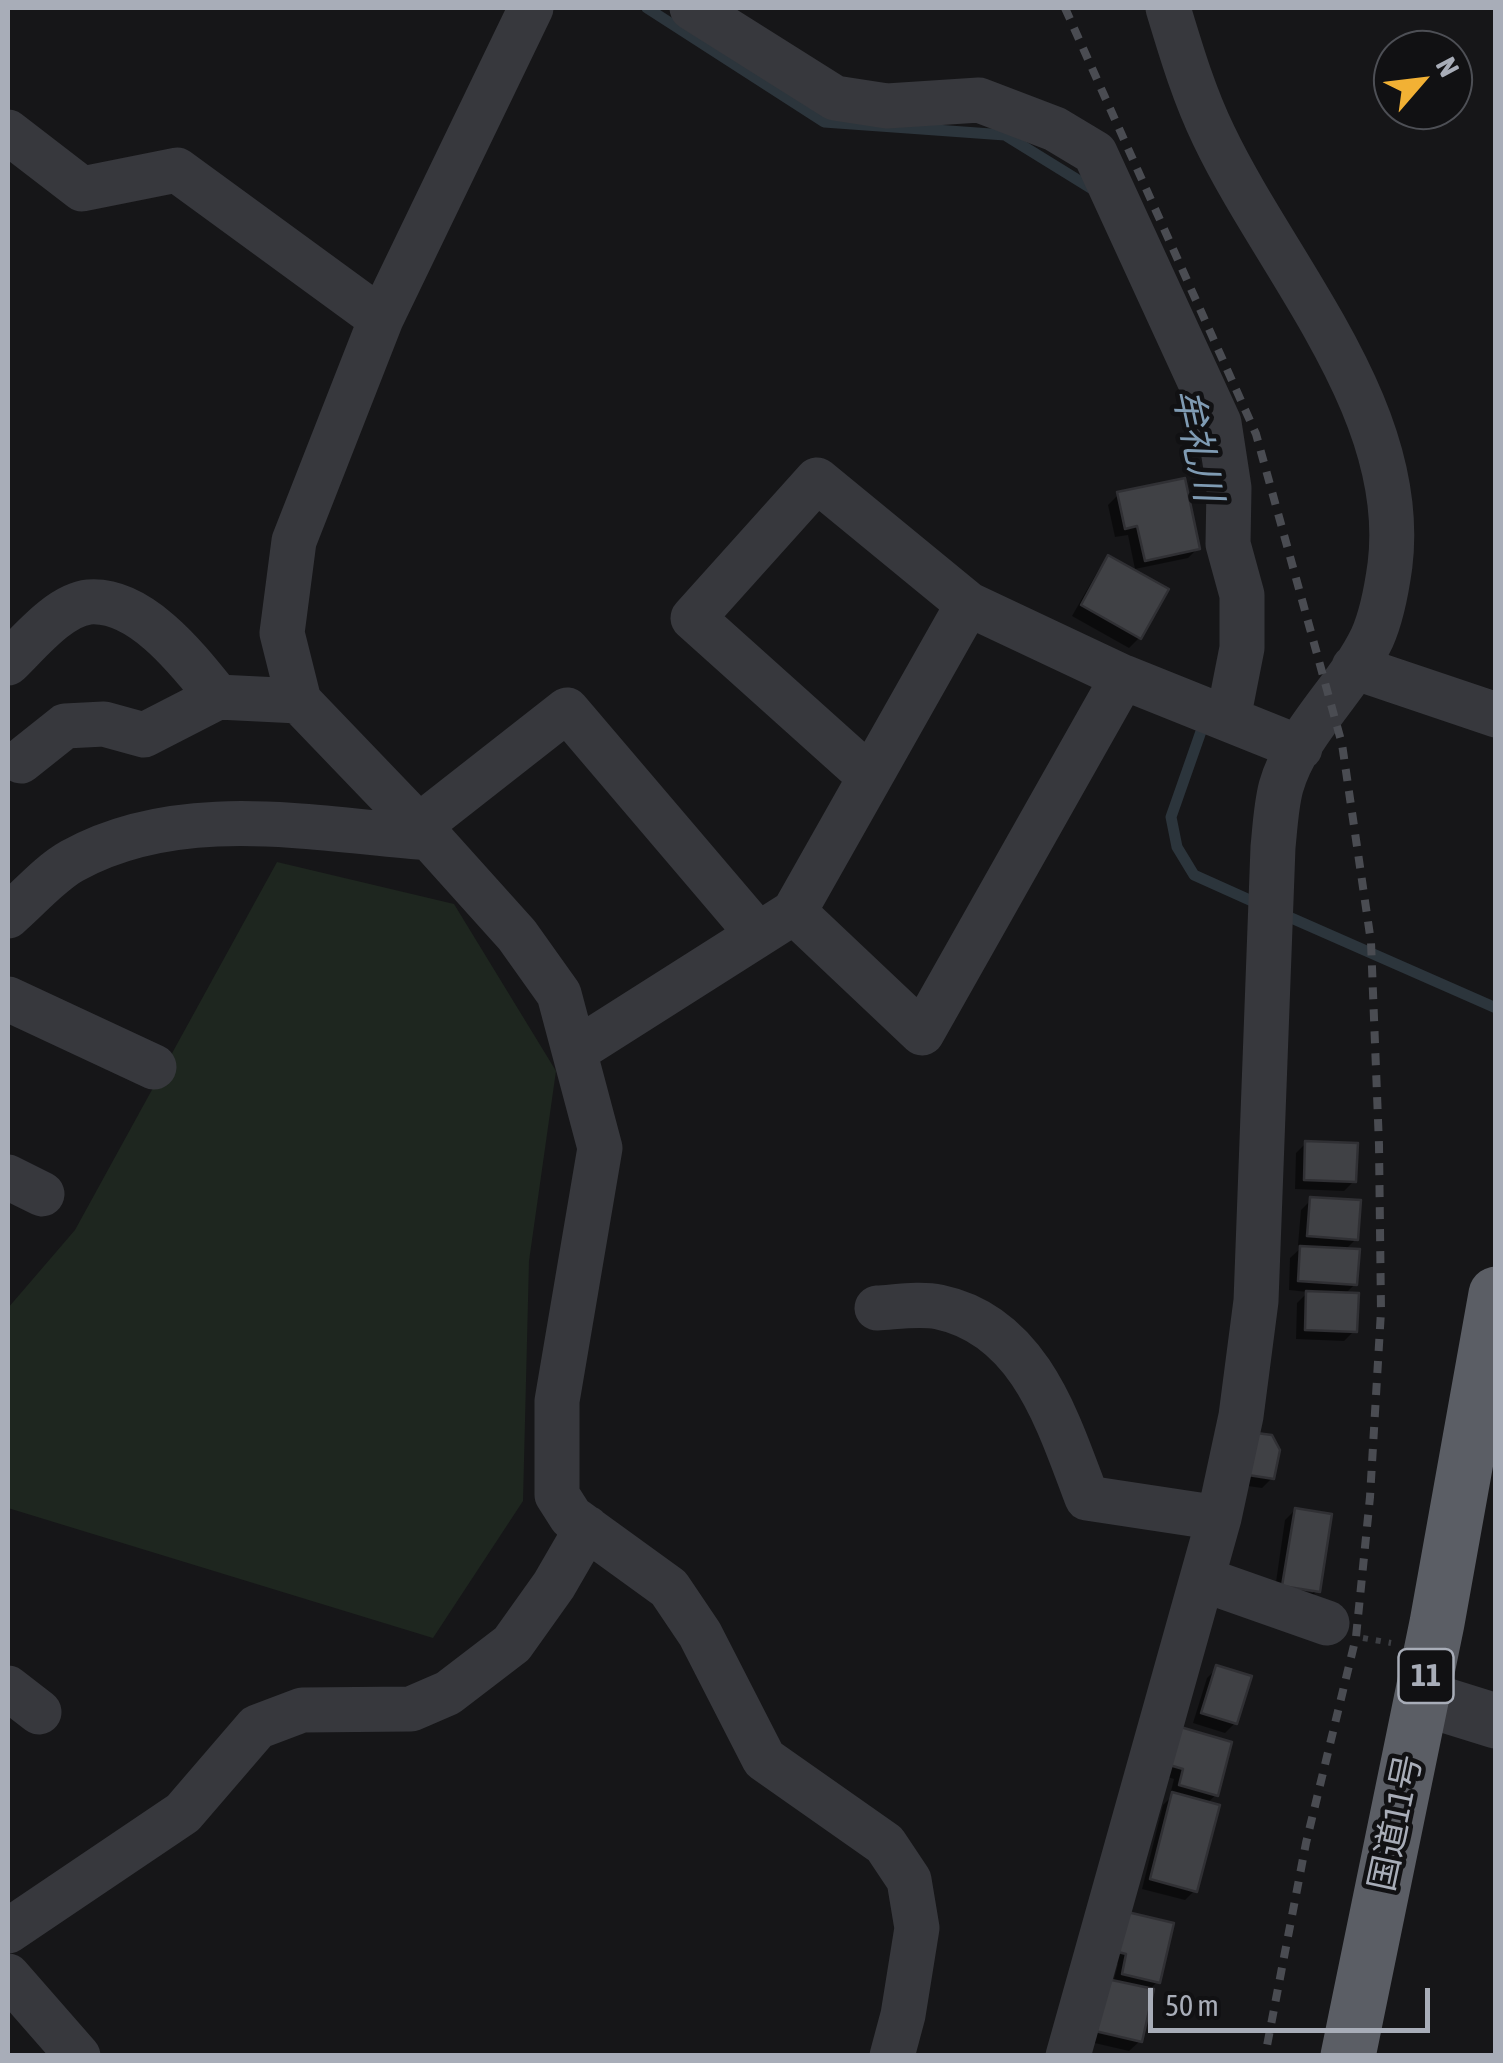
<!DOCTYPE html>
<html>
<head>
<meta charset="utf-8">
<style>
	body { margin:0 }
	#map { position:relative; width:1503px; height:2063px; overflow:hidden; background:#161618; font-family:"Asap Condensed",sans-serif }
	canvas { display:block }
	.frame { position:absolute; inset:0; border:10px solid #a8adb8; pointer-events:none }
	.north { position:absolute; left:1373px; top:30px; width:100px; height:100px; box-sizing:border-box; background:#111113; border:2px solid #4d4f55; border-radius:50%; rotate:62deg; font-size:28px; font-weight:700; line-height:40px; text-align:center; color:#a8adb8 }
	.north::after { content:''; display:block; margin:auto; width:35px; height:45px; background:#f2b134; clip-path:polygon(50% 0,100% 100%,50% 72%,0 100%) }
	.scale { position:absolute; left:1148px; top:1988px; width:282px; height:45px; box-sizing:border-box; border:5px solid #a8adb8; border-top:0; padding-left:12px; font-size:30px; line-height:35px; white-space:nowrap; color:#a8adb8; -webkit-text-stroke:8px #111113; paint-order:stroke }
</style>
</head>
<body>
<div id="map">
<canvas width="1503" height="2063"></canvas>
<div class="frame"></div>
<div class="north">N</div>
<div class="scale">50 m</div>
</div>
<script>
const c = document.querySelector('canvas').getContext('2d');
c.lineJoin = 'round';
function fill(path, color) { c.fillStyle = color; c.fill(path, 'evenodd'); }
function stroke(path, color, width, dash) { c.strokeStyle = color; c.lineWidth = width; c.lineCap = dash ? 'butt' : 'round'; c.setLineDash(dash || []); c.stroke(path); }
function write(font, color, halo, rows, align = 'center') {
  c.font = font + ' "Asap Condensed","Noto Sans JP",sans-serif'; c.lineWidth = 9; c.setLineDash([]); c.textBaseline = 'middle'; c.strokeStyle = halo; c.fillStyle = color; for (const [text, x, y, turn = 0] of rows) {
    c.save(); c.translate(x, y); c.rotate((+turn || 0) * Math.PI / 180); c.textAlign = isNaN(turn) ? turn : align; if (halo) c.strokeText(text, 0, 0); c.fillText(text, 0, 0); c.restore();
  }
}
const green = new Path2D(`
	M277 862 454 904 556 1071 529 1261 523 1501 433 1638 8 1508V1308L75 1230Z`);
const shadow = new Path2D(`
	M1118 495 1198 548 1188 558 1135 569 1128 535 1115 537 1108 505Z
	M1108 559 1139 638 1129 648 1072 616 1099 569Z
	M1306 1143 1354 1181 1344 1191 1295 1189 1296 1153Z
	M1311 1200 1356 1239 1344 1251 1355 1284 1344 1295 1354 1331 1344 1341 1296 1339 1297 1303 1308 1292 1289 1290 1290 1258 1303 1246 1298 1245 1301 1210Z
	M1232 1444 1272 1478 1262 1488 1226 1483Z
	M1295 1510 1317 1591 1307 1601 1275 1587 1313 1593V1588L1276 1582 1285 1520Z
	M1217 1668 1235 1723 1225 1733 1193 1723 1207 1678Z
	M1167 1739 1216 1795 1206 1804 1195 1890 1185 1900 1142 1889 1163 1805 1173 1795H1170L1174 1779 1158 1774Z
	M1110 1923 1157 1982 1151 1988 1140 2041 1129 2051 1086 2041 1113 1983 1118 1964 1101 1960Z`);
const stream = new Path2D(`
	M647 8 824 122 1005 135 1094 190
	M1205 720 1171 817 1177 847 1194 875 1263 906
	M1280 913 1496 1008`);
const building = new Path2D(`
	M1185 478 1200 549 1145 561 1137 526 1125 529 1117 492Z
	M1108 555 1169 589 1141 639 1081 605Z
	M1305 1141 1358 1143 1356 1182 1304 1180Z
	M1310 1197 1361 1200 1358 1240 1307 1236Z
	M1300 1246 1360 1249 1357 1285 1298 1281Z
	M1306 1291 1359 1293 1357 1332 1305 1330Z
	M1241 1431 1272 1435 1280 1450 1274 1479 1235 1473Z
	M1295 1508 1332 1514 1320 1592 1282 1586Z
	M1216 1665 1252 1676 1237 1724 1201 1713Z
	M1177 1726 1232 1742 1218 1796 1179 1785 1183 1769 1166 1764Z
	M1172 1792 1220 1805 1197 1892 1150 1879Z
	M1119 1910 1174 1923 1160 1983 1122 1974 1126 1954 1110 1950Z
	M1107 1979 1154 1989 1142 2042 1095 2031Z`);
const path = new Path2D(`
	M1363 1638 1391 1643`);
const minor = new Path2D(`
	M531 8 381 319 294 541 282 633 299 701 419 826 517 935 559 994 600 1148 557 1401V1495L571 1517 669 1588 700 1634 764 1759 885 1844 909 1880 917 1928 903 2015 892 2056
	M692 8 835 98 887 106 979 100 1055 129 1095 153 1219 423 1229 488 1228 544 1242 595V648L1228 719
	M8 132 82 189 177 170 381 319
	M8 663C28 644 59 605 89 602 141 598 189 661 218 697
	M1354 667 1496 715
	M21 761 65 726 104 724 144 735 218 697 299 701
	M869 776 693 618 817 480 968 604 1123 677 1300 748
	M419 826 567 710 757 933
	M794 912 922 1033 1123 677
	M8 916C28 899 49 874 72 861 180 801 313 829 430 838
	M8 999 154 1067
	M575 1051 794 912 968 604
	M8 1177 42 1194
	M877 1308C896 1307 920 1303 939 1307 1030 1326 1058 1422 1087 1498L1219 1518
	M1202 1579 1327 1623
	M8 1688 39 1712
	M8 1931 183 1813 257 1727 302 1710 411 1709 448 1693 512 1644 554 1585 587 1528
	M8 1976 78 2056
	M1068 2056 1219 1518 1241 1416 1256 1301 1273 847C1275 828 1276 806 1281 787 1297 731 1347 690 1372 638 1381 618 1387 587 1390 565 1409 410 1277 268 1214 136 1194 95 1181 51 1168 8`);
const tertiary = new Path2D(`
	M1422 1698 1496 1721`);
const trunk = new Path2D(`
	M1348 2056 1437 1623 1496 1294`);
const rail = new Path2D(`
	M1065 8 1256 434 1342 744 1371 942 1379 1145 1381 1311 1370 1497 1356 1637 1306 1843 1265 2056`);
const shields = [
	[1426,1676,55]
];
const shieldNames = [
	["11",1426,1676]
];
const streetNames = [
	["国道11号",1396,1823,-78]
];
const waterNames = [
	["牟礼川",1197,445,78]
];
fill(green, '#1e261f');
fill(shadow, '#0007');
stroke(stream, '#2c353c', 11);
fill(building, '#404145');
stroke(building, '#303034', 2.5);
stroke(path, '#3d3f44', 6, [5, 8]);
stroke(minor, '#37383d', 45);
stroke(tertiary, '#37383d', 55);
stroke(trunk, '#5b5e65', 55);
stroke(rail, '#4a4c52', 8, [12, 10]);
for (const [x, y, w] of shields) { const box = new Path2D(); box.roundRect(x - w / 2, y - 27, w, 54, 8); c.fillStyle = '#111113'; c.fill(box); stroke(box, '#a8adb8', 2.5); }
write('bold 32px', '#a8adb8', null, shieldNames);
write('35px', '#a8adb8', '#111113', streetNames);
write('italic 38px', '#7f9bb3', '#111113', waterNames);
</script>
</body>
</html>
